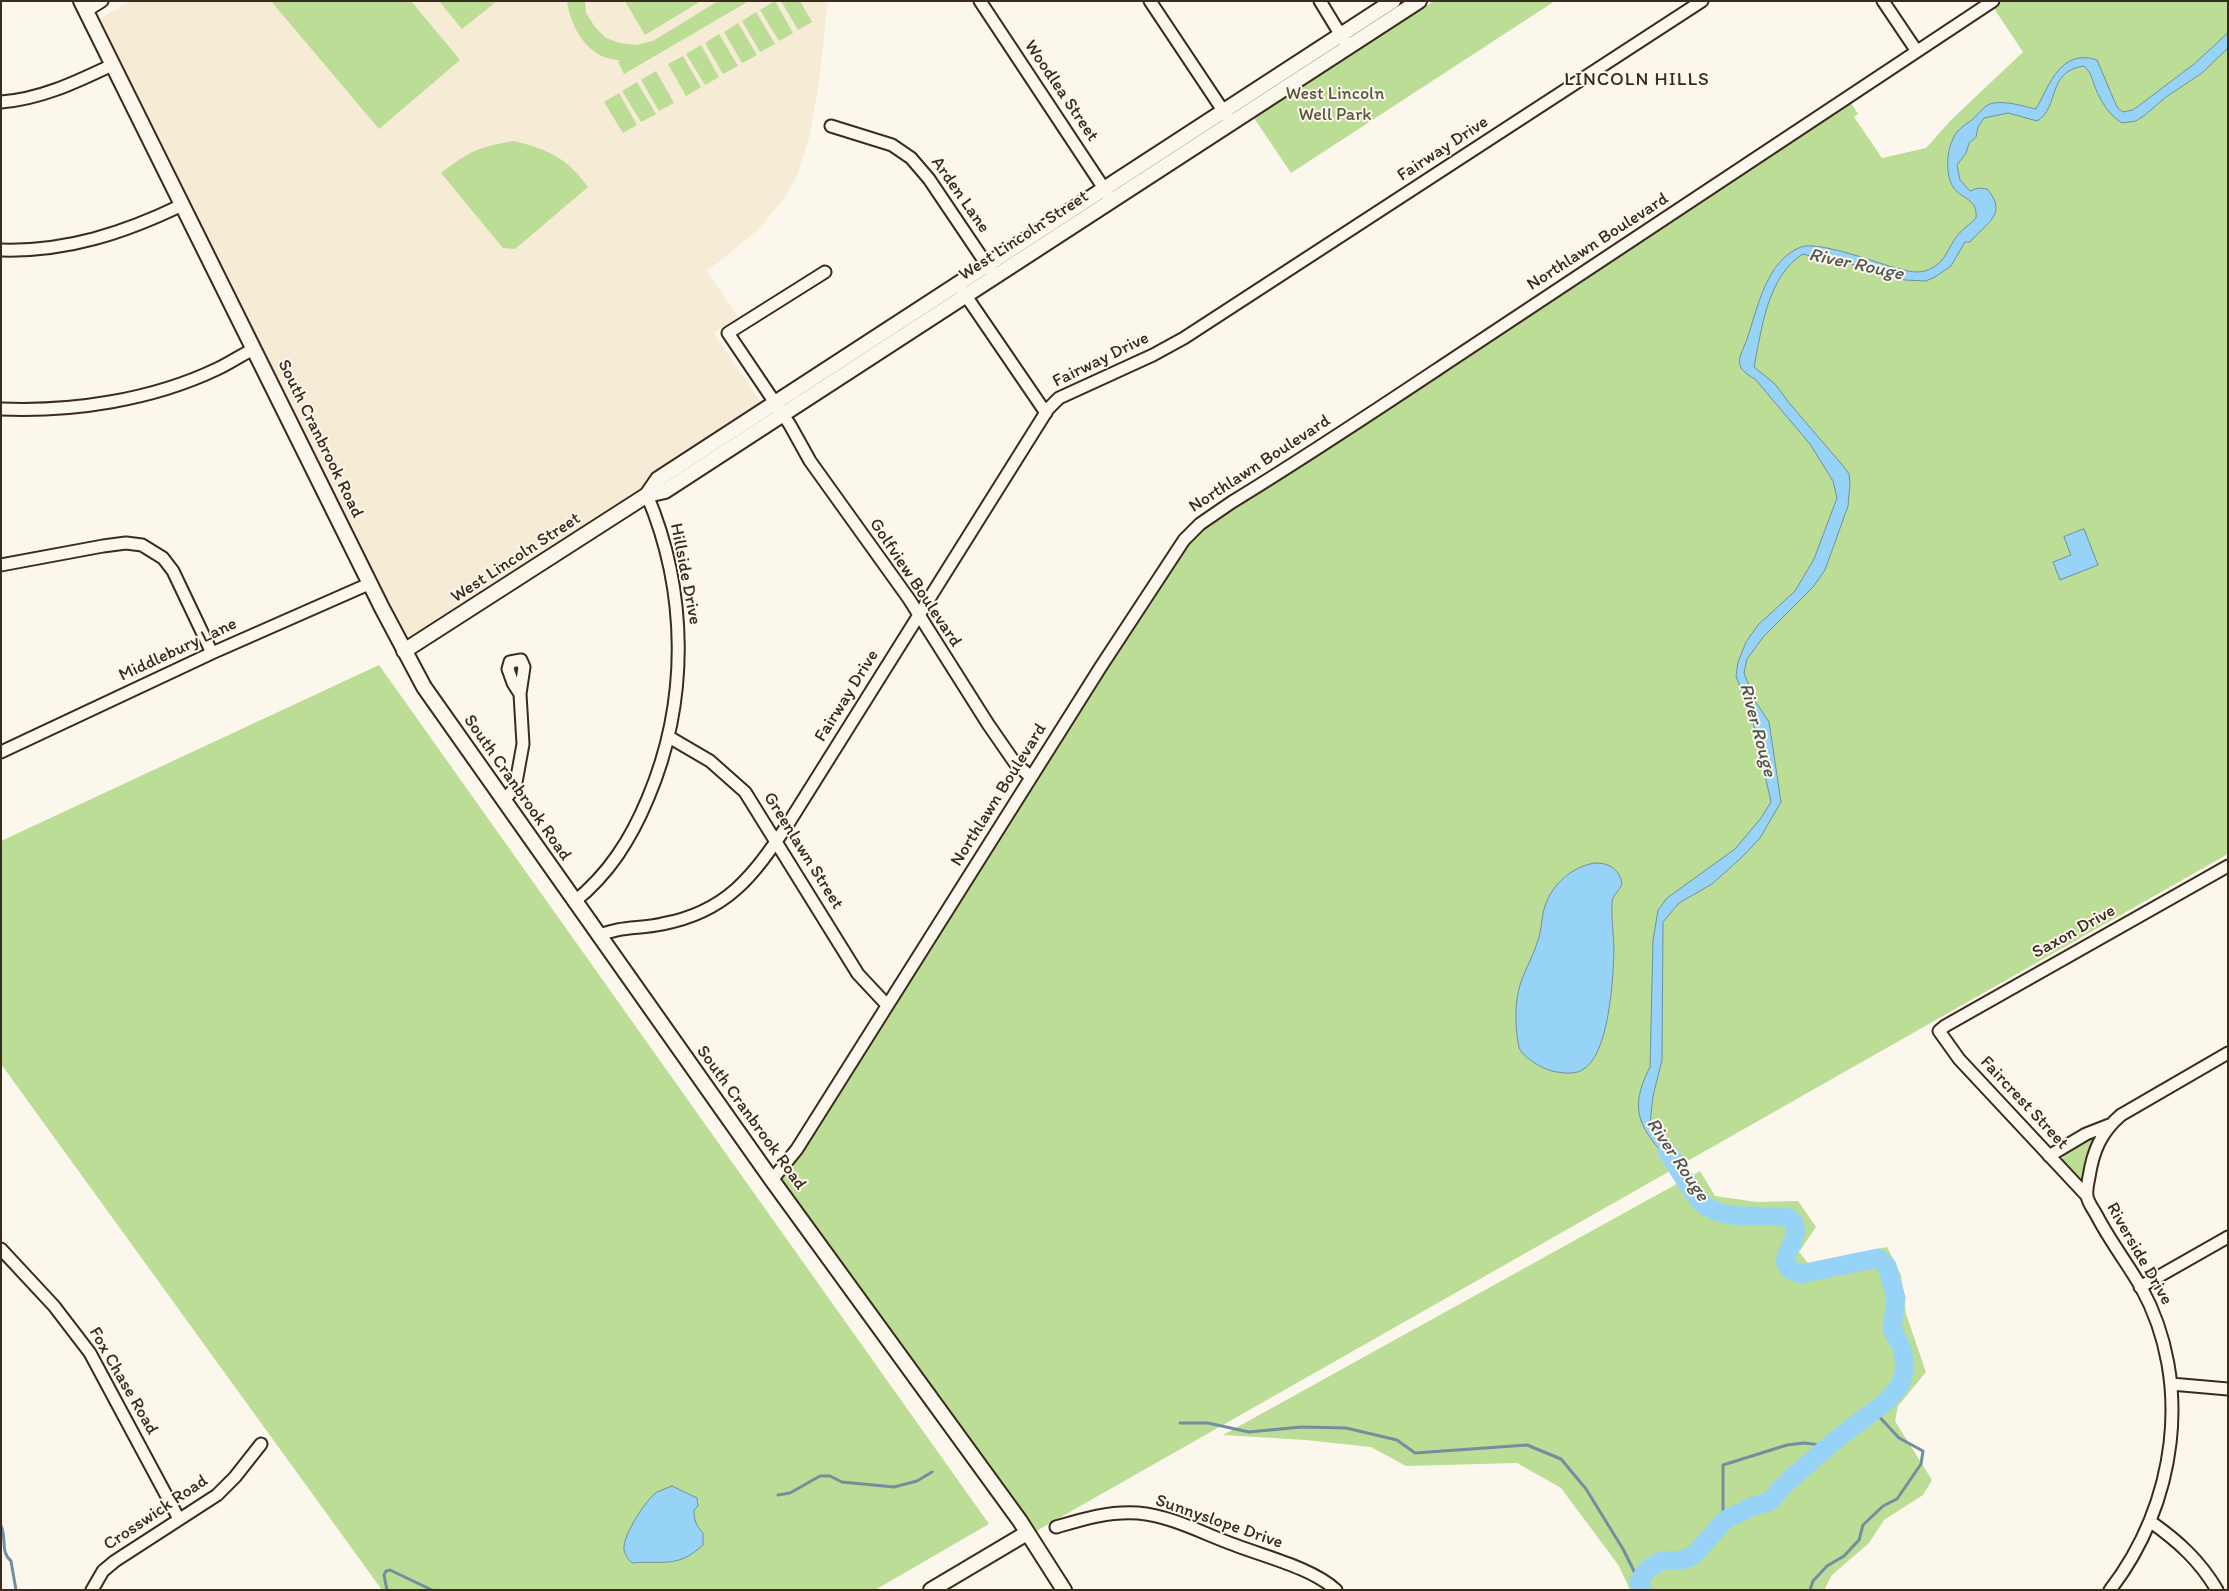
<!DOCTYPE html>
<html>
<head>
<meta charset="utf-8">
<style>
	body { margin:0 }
	#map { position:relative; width:2229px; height:1591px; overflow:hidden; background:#fbf7ec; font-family:Itim,sans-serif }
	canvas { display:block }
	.frame { position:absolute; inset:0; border:2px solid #3b2a1e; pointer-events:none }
</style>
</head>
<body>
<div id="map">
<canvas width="2229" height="1591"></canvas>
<div class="frame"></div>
</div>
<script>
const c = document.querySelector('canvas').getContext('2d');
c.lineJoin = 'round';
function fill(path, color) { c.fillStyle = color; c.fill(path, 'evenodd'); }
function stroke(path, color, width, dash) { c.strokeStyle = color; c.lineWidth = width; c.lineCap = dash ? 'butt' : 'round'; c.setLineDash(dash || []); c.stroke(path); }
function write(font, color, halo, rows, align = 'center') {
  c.font = font + ' Itim,sans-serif'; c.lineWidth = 4; c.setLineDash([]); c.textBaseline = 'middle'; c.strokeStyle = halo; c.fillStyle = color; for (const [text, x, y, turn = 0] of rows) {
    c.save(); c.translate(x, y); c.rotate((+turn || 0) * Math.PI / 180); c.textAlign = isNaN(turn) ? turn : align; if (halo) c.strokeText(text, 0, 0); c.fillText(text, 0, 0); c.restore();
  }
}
const built = new Path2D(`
	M130 1H828L818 90 809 138 797 175 787 194 759 229 707 271 738 317 714 333 770 416 404 651 91 24Z`);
const green = new Path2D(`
	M271 1H411L460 60 379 129Z
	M439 1H497L462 29Z
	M567 1H585L586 13 595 27 606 38 620 43 636 45 653 41 718 1H749L624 74 618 62 620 60C589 60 571 29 567 1Z
	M625 1H701L645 35Z
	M775 1 793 33 779 41 760 10Z
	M781 1H800L812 22 798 30Z
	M1434 1H1555L1291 173 1254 118Z
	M2004 1H2228V854L1031 1534 777 1177 1185 532 1767 147 1851 103 1858 114 1854 117 1882 158 1926 148 1951 120 2023 52 1993 7Z
	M756 12 775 44 760 52 742 21Z
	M738 23 757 55 742 63 724 32Z
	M719 34 738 66 723 74 705 43Z
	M701 45 719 77 705 85 686 54Z
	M683 56 701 87 686 96 668 64Z
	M656 71 674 103 659 111 641 80Z
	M637 82 656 114 641 122 622 91Z
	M619 93 637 125 623 133 604 102Z
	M514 141C549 150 567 158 588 187L515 249 503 248 441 173C470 151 478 147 514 141Z
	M379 665 989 1524 875 1590H382L1 1064V841Z
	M2091 1137 2093 1141 2083 1180 2079 1181 2067 1170 2061 1160 2066 1153Z
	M1700 1171 1715 1196 1757 1202 1798 1201 1816 1227 1799 1252 1808 1263 1887 1247 1901 1275 1906 1314 1926 1372 1898 1406 1895 1421 1932 1480 1923 1495 1884 1520 1869 1543 1832 1575 1824 1590H1630L1619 1566 1561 1488 1517 1463 1406 1466 1371 1447 1306 1440 1223 1435Z`);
const water = new Path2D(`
	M2228 33V48L2202 73 2166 97 2145 115 2136 121 2122 123C2109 115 2101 102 2095 87 2092 79 2091 72 2084 66 2046 71 2060 108 2037 121L2008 113 1984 118 1978 127 1976 137 1969 143 1966 153 1957 165 1960 180 1970 191 1978 188 1987 189C2009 214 1986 223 1970 242H1965L1951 266 1935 277 1926 281 1905 280 1857 265 1832 262 1803 254C1767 277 1762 328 1754 367L1775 384 1790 404 1844 467 1849 474 1850 484 1848 506 1825 570 1813 587 1764 636 1747 659 1744 673 1755 701 1769 722 1781 802 1760 838 1741 858 1712 884 1679 903 1663 922 1662 1060 1653 1096 1650 1124 1672 1146 1684 1170 1679 1173C1648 1134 1623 1119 1650 1067L1653 940 1658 910 1667 898 1735 849 1761 818 1771 802 1754 726 1736 676 1738 662 1746 642 1758 625 1795 591 1814 559 1837 498 1833 481 1810 444 1755 379C1729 365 1742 356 1748 336 1758 306 1767 260 1801 247 1817 241 1870 260 1889 266 1905 270 1917 276 1932 268 1946 261 1948 247 1957 236 1962 229 1971 224 1976 218 1978 196 1958 200 1951 183 1945 169 1947 143 1958 131 1962 126 1968 123 1973 119 1979 113 1985 104 1994 103 2008 101 2022 106 2036 109 2050 84 2061 48 2097 60L2117 107 2123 112 2133 110 2194 64Z
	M2084 529 2098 565 2060 580 2053 562 2071 555 2064 537Z
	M1595 863C1610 863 1619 869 1622 883 1620 891 1612 895 1612 903 1611 919 1614 936 1614 952 1613 979 1609 1057 1582 1070 1574 1075 1561 1073 1552 1071 1541 1068 1524 1058 1519 1048 1515 1027 1514 1002 1521 982 1525 969 1533 957 1537 943 1542 931 1541 918 1545 906 1552 884 1573 866 1595 863Z
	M672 1486 697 1498 698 1506 694 1510C694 1521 696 1525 703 1533V1545C677 1569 663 1560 632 1563 628 1559 623 1553 624 1546 625 1533 646 1499 657 1492 662 1490 667 1488 672 1486Z`);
const stream = new Path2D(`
	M1180 1423H1208L1249 1432 1301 1427 1346 1428 1397 1440 1415 1453 1527 1445 1561 1459 1586 1489 1623 1549 1639 1581
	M778 1495 790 1493 820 1476H830L842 1482 894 1487 917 1481 932 1472
	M1723 1521V1465L1787 1445 1804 1443 1830 1446
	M1 1526C7 1539 0 1552 11 1561L16 1590
	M387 1590 384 1575 386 1571 390 1570 432 1590
	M1810 1590 1813 1581 1827 1566 1844 1556 1859 1540 1863 1525 1883 1506 1897 1499 1921 1464 1923 1451 1899 1438 1874 1411`);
const river = new Path2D(`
	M1642 1590 1639 1581 1649 1568 1661 1561 1682 1560 1694 1555 1725 1520 1753 1506 1769 1502 1787 1482 1838 1438 1887 1401 1900 1385 1905 1368 1902 1348 1892 1329 1896 1298 1887 1266 1878 1258 1801 1274 1789 1269 1785 1261C1787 1246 1804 1233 1790 1218 1763 1213 1725 1223 1702 1203 1692 1194 1676 1164 1667 1151`);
const minor = new Path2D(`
	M980 1 1109 196
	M1150 1 1228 118
	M1320 1 1345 42
	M1883 1 1916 50
	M86 11 102 1
	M1 102C41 99 76 82 112 65
	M831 126 892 145 911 158 929 179 991 271
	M1 250C66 252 124 233 182 205
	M825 272 728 333 790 425 810 461 909 599 988 724 1015 763 1031 777
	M962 290 1046 413
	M1 409C73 412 152 400 217 369 230 363 241 355 254 349
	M1 565 103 546 126 543 142 545 163 558 173 571 212 653
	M669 737 710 761 745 792 858 974 887 1005
	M1 752 212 653 371 583
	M503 801 515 788 523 744 520 694 524 667 521 660 510 662 508 669 513 683 520 694
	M574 902C609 874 631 839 648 798 689 701 688 592 647 495
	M598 936C619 926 640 929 662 924 727 912 753 876 788 824L1048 409 1059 398 1153 355 1184 338 1702 1
	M2049 1156 2086 1134 2109 1125
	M772 1180 797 1149 1100 668 1184 540 1200 524 1232 502C1314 452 1394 398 1474 345 1647 231 1819 115 1993 1
	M2087 1196 1959 1059 1939 1031 1945 1026 2228 866
	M1 1249 54 1306 90 1353 179 1519
	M2140 1287 2228 1237
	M2171 1384 2228 1389
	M2151 1522C2178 1541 2200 1561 2217 1590
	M1056 1527C1083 1519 1109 1511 1138 1513 1172 1516 1204 1534 1235 1545 1266 1557 1312 1568 1336 1590
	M92 1590 103 1571 115 1561 217 1495 235 1477 261 1444
	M2110 1590C2176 1505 2194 1383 2141 1287 2127 1263 2110 1241 2097 1216 2094 1210 2088 1203 2087 1196 2086 1190 2088 1183 2089 1177 2093 1151 2101 1132 2121 1115L2228 1053`);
const tertiary = new Path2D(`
	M81 1 382 608 424 687 772 1180 1020 1521 1064 1590
	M647 495 658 479 1393 1
	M404 651 647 495 665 491 1419 1
	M931 1590 1027 1533`);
const streetNames = [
	["Woodlea Street",1061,91,56],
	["Fairway Drive",1443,149,-33],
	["Arden Lane",960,195,55],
	["West Lincoln Street",1024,236,-33],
	["Northlawn Boulevard",1598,242,-33],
	["Fairway Drive",1101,360,-26],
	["South Cranbrook Road",320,439,64],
	["Northlawn Boulevard",1260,464,-33],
	["West Lincoln Street",516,558,-33],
	["Hillside Drive",685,574,79],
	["Golfview Boulevard",915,583,56],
	["Middlebury Lane",178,650,-25],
	["Fairway Drive",847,696,-58],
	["South Cranbrook Road",517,788,55],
	["Northlawn Boulevard",999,795,-58],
	["Greenlawn Street",803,851,58],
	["Saxon Drive",2074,932,-29],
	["Faircrest Street",2024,1103,47],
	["South Cranbrook Road",751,1118,54],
	["Riverside Drive",2139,1254,60],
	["Fox Chase Road",123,1381,60],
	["Crosswick Road",156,1513,-34],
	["Sunnyslope Drive",1219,1522,19]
];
const parkNames = [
	["West Lincoln",1335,94],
	["Well Park",1335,115]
];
const neighbourhoodNames = [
	["LINCOLN HILLS",1637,80]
];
const waterNames = [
	["River Rouge",1856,265,12],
	["River Rouge",1757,730,75],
	["River Rouge",1677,1160,56]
];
fill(built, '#f6ebd5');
fill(green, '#bcdd96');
fill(water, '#97d3f7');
stroke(water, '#728fa0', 1);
stroke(stream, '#728fa0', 3);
stroke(river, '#97d3f7', 19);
stroke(minor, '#3b2a1e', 15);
stroke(tertiary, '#3b2a1e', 18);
stroke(minor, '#fbf7ec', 11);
stroke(tertiary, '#fbf7ec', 14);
write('18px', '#3b2a1e', '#fbf7ec', streetNames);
write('18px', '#5b573c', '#fbf7ec', parkNames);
c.letterSpacing = '1px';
write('19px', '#3b2a1e', '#fbf7ec', neighbourhoodNames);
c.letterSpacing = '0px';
write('italic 19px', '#525454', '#fbf7ec', waterNames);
</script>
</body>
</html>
